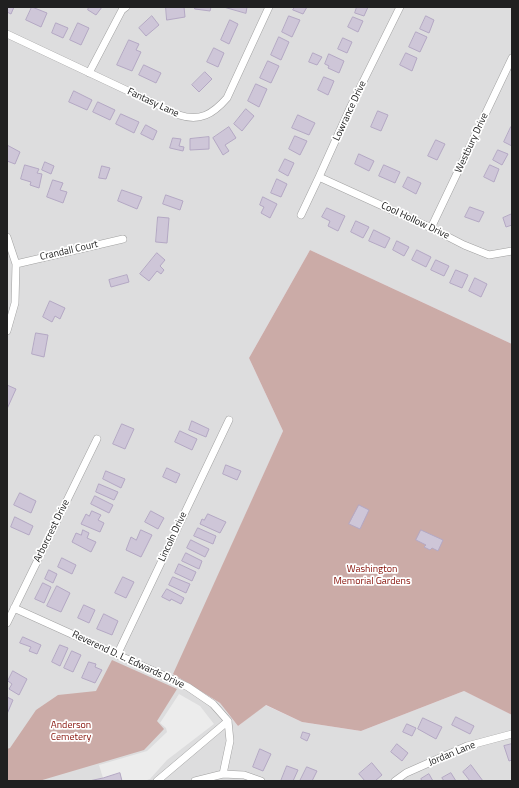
<!DOCTYPE html>
<html>
<head>
<meta charset="utf-8">
<style>
	body { margin:0 }
	#map { position:relative; width:519px; height:788px; overflow:hidden; background:#ede6f1; font-family:"Titillium Web",sans-serif }
	canvas { display:block }
	.frame { position:absolute; inset:0; border:8px solid #202020; pointer-events:none }
</style>
</head>
<body>
<div id="map">
<canvas width="519" height="788"></canvas>
<div class="frame"></div>
</div>
<script>
const c = document.querySelector('canvas').getContext('2d');
c.lineJoin = 'round';
function fill(path, color) { c.fillStyle = color; c.fill(path, 'evenodd'); }
function stroke(path, color, width, dash) { c.strokeStyle = color; c.lineWidth = width; c.lineCap = dash ? 'butt' : 'round'; c.setLineDash(dash || []); c.stroke(path); }
function write(font, color, halo, rows, align = 'center') {
  c.font = font + ' "Titillium Web",sans-serif'; c.lineWidth = 3.5; c.setLineDash([]); c.textBaseline = 'middle'; c.strokeStyle = halo; c.fillStyle = color; for (const [text, x, y, turn = 0] of rows) {
    c.save(); c.translate(x, y); c.rotate((+turn || 0) * Math.PI / 180); c.textAlign = isNaN(turn) ? turn : align; if (halo) c.strokeText(text, 0, 0); c.fillText(text, 0, 0); c.restore();
  }
}
const residential = new Path2D(`
	M7 7H512V344L310 250 249 358 283 431 174 674 220 703 238 726 265 705 302 722 361 731 464 691 512 715V781H7Z`);
const cemetery = new Path2D(`
	M310 250 512 344V715L464 691 361 731 302 722 266 705 238 726 220 703 173 674 283 431 249 358Z
	M112 660 177 689 157 721 164 729 144 750 39 781H7V749L10 748 36 710 58 695 96 691Z`);
const parking = new Path2D(`
	M179 694 200 706 214 724 167 760 150 779 144 781H122L120 773 103 778 99 765 147 751 167 732 166 728 160 723Z`);
const building = new Path2D(`
	M7 7H14L11 14 7 12Z
	M32 7 47 13 41 27 26 20Z
	M89 7H102L96 15 88 10Z
	M166 7H184L185 17 167 20Z
	M195 7H211L210 11 195 9Z
	M224 7H247L246 13Z
	M295 7H307L303 14 293 10Z
	M357 7H368L364 16 355 13Z
	M152 16 159 25 146 36 139 28Z
	M289 16 300 20 292 37 282 32Z
	M426 16 434 20 429 33 420 29Z
	M353 17 363 21 358 32 348 27Z
	M230 20 238 24 229 44 221 40Z
	M56 23 68 28 63 38 52 33Z
	M78 23 89 28 81 45 70 40Z
	M416 32 427 37 420 52 409 47Z
	M279 37 289 42 281 60 271 55Z
	M343 38 352 42 347 53 338 49Z
	M129 40 139 44 136 50 141 52 132 71 117 65Z
	M214 48 224 53 218 67 207 62Z
	M313 53 322 57 317 65 309 62Z
	M406 53 417 58 412 71 400 65Z
	M329 54 344 61 339 73 328 68 329 66 325 64Z
	M268 61 279 66 271 83 260 78Z
	M144 65 161 73 156 83 139 75Z
	M205 72 212 79 199 92 192 85Z
	M324 77 334 81 328 95 318 90Z
	M256 84 267 89 259 107 248 101Z
	M74 91 92 100 87 110 69 102Z
	M98 102 115 110 110 120 93 112Z
	M246 109 254 116 242 131 234 124Z
	M378 111 388 115 381 131 371 127Z
	M121 114 139 122 134 133 116 124Z
	M298 115 315 123 309 135 292 128Z
	M146 125 157 131 153 140 141 134Z
	M229 127 236 138 225 145 229 151 223 155 213 138Z
	M511 127 512 128V146L504 142Z
	M295 136 307 141 300 155 289 149Z
	M209 137V149L190 150V139Z
	M173 138 181 139 179 146 184 147 183 151 170 148Z
	M436 140 445 144 437 160 428 156Z
	M7 145 20 152 15 164 7 161Z
	M498 150 508 154 502 165 493 160Z
	M359 154 374 161 369 171 355 164Z
	M285 159 294 163 288 176 279 171Z
	M45 162 54 166 51 174 42 170Z
	M25 165 39 169 37 173 42 174 39 188 30 185 31 182 21 179Z
	M384 165 400 172 395 183 379 176Z
	M490 165 499 169 494 182 484 177Z
	M102 166 110 168 106 179 99 178Z
	M408 177 421 183 416 194 403 187Z
	M277 179 287 184 281 197 271 193Z
	M53 180 63 183 60 190 67 192 63 203 47 197Z
	M122 190 142 197 137 209 118 201Z
	M166 195 183 201 180 210 163 204Z
	M263 197 277 204 270 218 261 213 264 207 260 205Z
	M470 207 484 212 479 222 465 217Z
	M327 208 345 216 338 231 328 226 330 221 322 217Z
	M512 214V225L506 227 503 218Z
	M158 217 169 218 167 243 156 242Z
	M356 221 369 227 363 238 351 232Z
	M374 230 390 238 385 248 369 241Z
	M397 241 409 247 404 256 393 250Z
	M417 250 431 257 426 267 412 260Z
	M157 253 165 260 160 266 164 270 161 274 157 271 149 281 140 274Z
	M436 260 449 266 444 276 431 270Z
	M456 270 468 275 462 288 450 283Z
	M127 275 129 282 111 287 109 280Z
	M475 278 487 284 481 297 469 291Z
	M50 301 65 308 60 319 55 316 52 322 43 317Z
	M36 333 48 335 44 357 32 354Z
	M7 385 16 389 7 409Z
	M192 421 209 429 206 437 189 430Z
	M122 424 134 429 125 449 113 444Z
	M180 431 197 439 192 450 175 442Z
	M226 465 241 471 237 480 223 474Z
	M167 468 180 474 176 483 163 477Z
	M106 471 125 479 121 488 103 479Z
	M99 484 118 492 114 500 96 492Z
	M20 493 36 501 31 513 14 505Z
	M95 496 113 505 109 513 91 504Z
	M359 505 369 510 360 529 349 524Z
	M92 511 101 515 98 520 104 523 100 532 81 524 86 514 89 516Z
	M151 511 164 518 158 529 145 522Z
	M208 514 226 522 220 533 200 524 202 519 204 520Z
	M15 517 33 526 29 535 11 527Z
	M198 528 216 536 213 544 194 536Z
	M83 530 89 533 87 538 96 542 91 552 72 542 76 533 81 535Z
	M141 530 152 535 141 557 126 550 131 537 136 540Z
	M421 530 443 540 438 551 432 548 430 550 424 547 426 545 416 540Z
	M191 540 209 549 205 557 187 548Z
	M186 553 202 561 199 569 182 561Z
	M62 558 76 565 72 574 58 567Z
	M179 564 196 572 192 581 175 573Z
	M49 570 57 574 53 583 45 579Z
	M123 577 134 582 126 598 115 593Z
	M173 577 190 584 186 593 169 585Z
	M43 583 51 587 44 603 35 599Z
	M57 586 70 593 61 612 47 606Z
	M167 589 184 598 181 604 171 599 170 601 162 597Z
	M84 605 95 610 89 623 78 618Z
	M104 614 118 621 112 635 97 629Z
	M23 637 41 645 37 654 29 651 31 647 20 643Z
	M60 645 68 648 60 666 52 662Z
	M72 651 81 655 73 672 64 668Z
	M89 662 96 664 95 667 102 670 95 683 82 678Z
	M13 671 27 679 19 695 9 689 12 684 8 681Z
	M7 697 13 700 7 714Z
	M456 717 474 726 470 734 452 725Z
	M423 718 442 727 436 739 418 729Z
	M407 724 416 728 412 736 403 732Z
	M303 732 310 734 307 741 301 738Z
	M397 744 408 753 402 761 391 752Z
	M512 744V760L509 761 504 746Z
	M260 749 271 754 263 771 253 767Z
	M372 763 382 775 375 781H365L359 774Z
	M471 765 483 781H470L463 772Z
	M287 766 298 770 293 781H281Z
	M307 767 317 771 312 781H300Z
	M120 773 122 781H89L103 778Z
	M451 773 456 781H444L442 778Z
	M429 774 433 781H422L421 779Z`);
const minor = new Path2D(`
	M7 34 179 115C200 122 213 114 227 98L269 7
	M89 73 122 10 126 7
	M319 177 431 228 464 245 489 255 512 251
	M301 215 319 177 351 106 400 7
	M431 228 512 58
	M7 237 16 264 15 303 7 331
	M16 264 123 239
	M14 608 171 679 188 687 213 704 228 721 230 741 223 774
	M7 623 97 439
	M117 655 229 420
	M157 781 228 721
	M195 781 223 774 244 775 261 781
	M395 781 406 773 467 746 512 734`);
const streetNames = [
	["Fantasy Lane",153,103,25],
	["Lowrance Drive",350,111,-65],
	["Westbury Drive",472,143,-65],
	["Cool Hollow Drive",415,221,25],
	["Crandall Court",69,251,-13],
	["Arborcrest Drive",52,531,-64],
	["Lincoln Drive",173,537,-65],
	["Reverend D. L. Edwards Drive",128,660,25],
	["Jordan Lane",452,754,-22]
];
const parkNames = [
	["Washington",372,570],
	["Memorial Gardens",372,582],
	["Anderson",71,726],
	["Cemetery",71,738]
];
fill(residential, '#ddddde');
fill(cemetery, '#cbaba7');
fill(parking, '#ececec');
fill(building, '#cec6d8');
stroke(building, '#b4a8c4', 1);
stroke(minor, '#a1a1a1', 8);
stroke(minor, '#fff', 7);
write('10px', '#202020', '#fff', streetNames);
write('10px', '#850f07', '#fff', parkNames);
</script>
</body>
</html>
